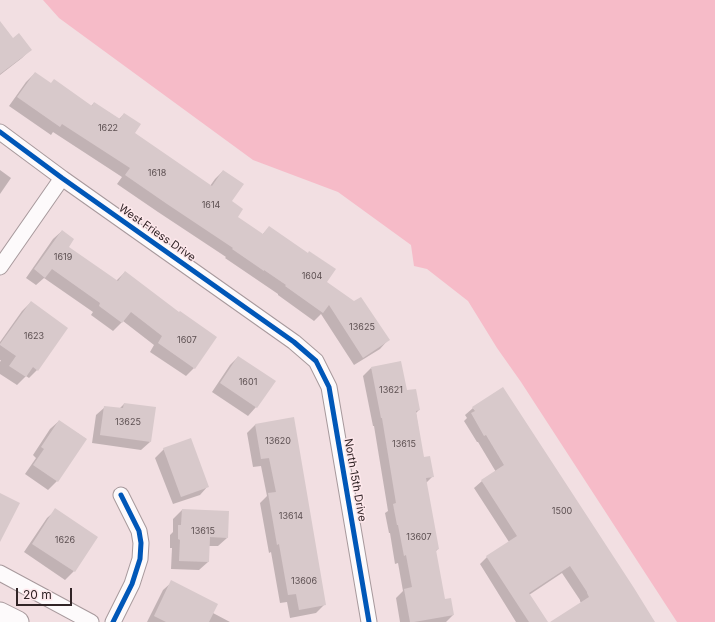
<!DOCTYPE html>
<html>
<head>
<meta charset="utf-8">
<style>
	body { margin:0 }
	#map { position:relative; width:715px; height:622px; overflow:hidden; background:#f2dfe2; font-family:Inter,sans-serif }
	canvas { display:block }
	.scale { position:absolute; left:16px; top:588px; width:56px; height:18px; box-sizing:border-box; border:2px solid #312426; border-top:0; padding-left:5px; font-size:12px; line-height:14px; white-space:nowrap; color:#312426; -webkit-text-stroke:3px #fee8ec; paint-order:stroke }
</style>
</head>
<body>
<div id="map">
<canvas width="715" height="622"></canvas>
<div class="scale">20 m</div>
</div>
<script>
const c = document.querySelector('canvas').getContext('2d');
c.lineJoin = 'round';
function fill(path, color) { c.fillStyle = color; c.fill(path, 'evenodd'); }
function stroke(path, color, width, dash) { c.strokeStyle = color; c.lineWidth = width; c.lineCap = dash ? 'butt' : 'round'; c.setLineDash(dash || []); c.stroke(path); }
function write(font, color, halo, rows, align = 'center') {
  c.font = font + ' Inter,sans-serif'; c.lineWidth = 3; c.setLineDash([]); c.textBaseline = 'middle'; c.strokeStyle = halo; c.fillStyle = color; for (const [text, x, y, turn = 0] of rows) {
    c.save(); c.translate(x, y); c.rotate((+turn || 0) * Math.PI / 180); c.textAlign = isNaN(turn) ? turn : align; if (halo) c.strokeText(text, 0, 0); c.fillText(text, 0, 0); c.restore();
  }
}
const green = new Path2D(`
	M43 0H715V622H677L521 382 497 348 468 301 427 269 414 266 411 245 338 192 253 160 59 18Z`);
const shadow = new Path2D(`
	M0 23 13 39 30 50 22 58 0 75Z
	M35 73 51 84 91 106 94 103 119 119 124 114 134 133 210 186 215 179 223 171 231 202 236 217 262 235 269 227 325 282 388 340 380 349 354 365 321 314 314 321 278 295V294L225 258 226 257 158 212 117 184 122 177 53 132 51 135 9 106 26 82Z
	M0 170 11 178 0 194Z
	M62 231 67 247 116 281 125 272 194 368 186 376 150 352 154 345 123 321 113 331 91 315 93 312 44 278 36 285 26 278 53 239Z
	M31 302 37 370 29 378 26 376 17 385 0 374V362L1 360H0V342L22 311Z
	M238 357 256 407 248 416 212 392 230 365Z
	M371 368 406 392 419 410 416 413 423 458 433 476 426 483 438 549 435 552 444 600 453 615 446 622H400L396 598 403 591 398 563 395 564 390 533H389L385 513 388 511 374 426H373L363 376Z
	M124 404 150 442 141 450 92 443 96 415 105 407 119 409Z
	M473 408 654 622H552L581 603 580 601V600L562 573 529 595 547 622H516L480 564 487 557 509 542 474 488 482 481 496 472 478 442H477L464 421 467 418 465 415Z
	M293 418 324 605 316 613 290 618 287 602 280 603 271 552 269 553 260 503 267 496 261 466 253 467 247 433 255 425Z
	M59 421 86 439 57 481 48 490 25 474 36 458 33 455 50 429Z
	M164 449 208 486 200 495 173 504 155 458Z
	M56 510 74 571 65 580 24 552 47 518Z
	M182 510 227 538 218 546H209L208 562 199 570 171 569 172 548H170V535L173 532V519Z
	M172 582 213 613 230 622H147L163 590Z`);
const building = new Path2D(`
	M0 21 13 38 19 33 32 50 0 74Z
	M35 72 51 83 54 79 92 106 94 102 120 119 124 113 141 124 135 133 212 186 223 170 244 184 232 201 243 209 238 217 263 234 269 226 308 253 309 251 336 269 327 282 354 301 361 297 390 340 363 358 329 305 323 313 285 286 286 285 264 270V271L232 249 233 248 167 204 125 175 130 168 62 124 60 127 17 97Z
	M62 230 74 239 69 247 118 281 125 271 179 312 180 311 217 337 195 369 158 343 162 336 131 312 122 323 99 306 100 303 52 269 45 278 34 269Z
	M31 301 68 328 38 371 33 367 26 377 9 366 16 356 0 345V344Z
	M238 356 276 381 257 408 220 383Z
	M401 361 407 390 416 389 420 410 416 411 424 457 430 456 434 477 426 478 439 549 436 550 445 599 451 598 454 615 414 622H410L404 589 412 587 406 555 404 556 398 525H397L393 504 396 503 382 418H381L371 367Z
	M503 387 634 588 655 622H550L589 597 587 593V592L570 566 529 593 548 622H529L486 556 517 536 481 480 504 465 486 435 484 436 471 413 475 411 472 407Z
	M124 403 156 407 151 442 100 435 104 406 123 408Z
	M294 417 326 605 299 610 296 594 288 595 279 544 277 545 268 493 276 492 269 458 261 459 255 424Z
	M59 420 87 439 58 482 33 465 44 449 41 447Z
	M191 438 209 487 181 497 163 448Z
	M0 493 20 503 0 542Z
	M55 508 98 537 75 572 32 544Z
	M182 509 229 511 228 538 210 537 209 562 179 561 180 540 178 539V525H181Z
	M171 580 218 604 209 622H166L154 616Z`);
const street = new Path2D(`
	M0 132 62 178 294 342 316 361 329 387 369 622
	M0 267 62 178
	M0 573 91 622
	M113 622 132 584 140 559 141 543 139 531 121 495`);
const secondary = new Path2D(`
	M0 613 18 622`);
const cycleway = new Path2D(`
	M0 132 62 178 294 342 316 361 329 387 369 622
	M113 622 132 584 140 559 141 543 139 531 121 495`);
const numberNames = [
	["1622",108,128],
	["1618",157,173],
	["1614",211,205],
	["1619",63,257],
	["1604",312,276],
	["13625",362,327],
	["1623",34,336],
	["1607",187,340],
	["1601",248,382],
	["13621",391,390],
	["13625",128,422],
	["13620",278,441],
	["13615",404,444],
	["1500",562,511],
	["13614",291,516],
	["13615",203,531],
	["13607",419,537],
	["1626",65,540],
	["13606",304,581]
];
const streetNames = [
	["West Friess Drive",157,233,35],
	["North 15th Drive",355,480,80]
];
fill(green, '#f6bbc8');
fill(shadow, '#0003');
fill(building, '#d8c9cb');
stroke(street, '#a7999c', 17);
stroke(secondary, '#a7999c', 23);
stroke(street, '#fdfafb', 15);
stroke(secondary, '#fdfafb', 21);
stroke(cycleway, '#0057b8', 5);
write('9px', '#5c4f51', null, numberNames);
write('11px', '#312426', '#fee8ec', streetNames);
</script>
</body>
</html>
